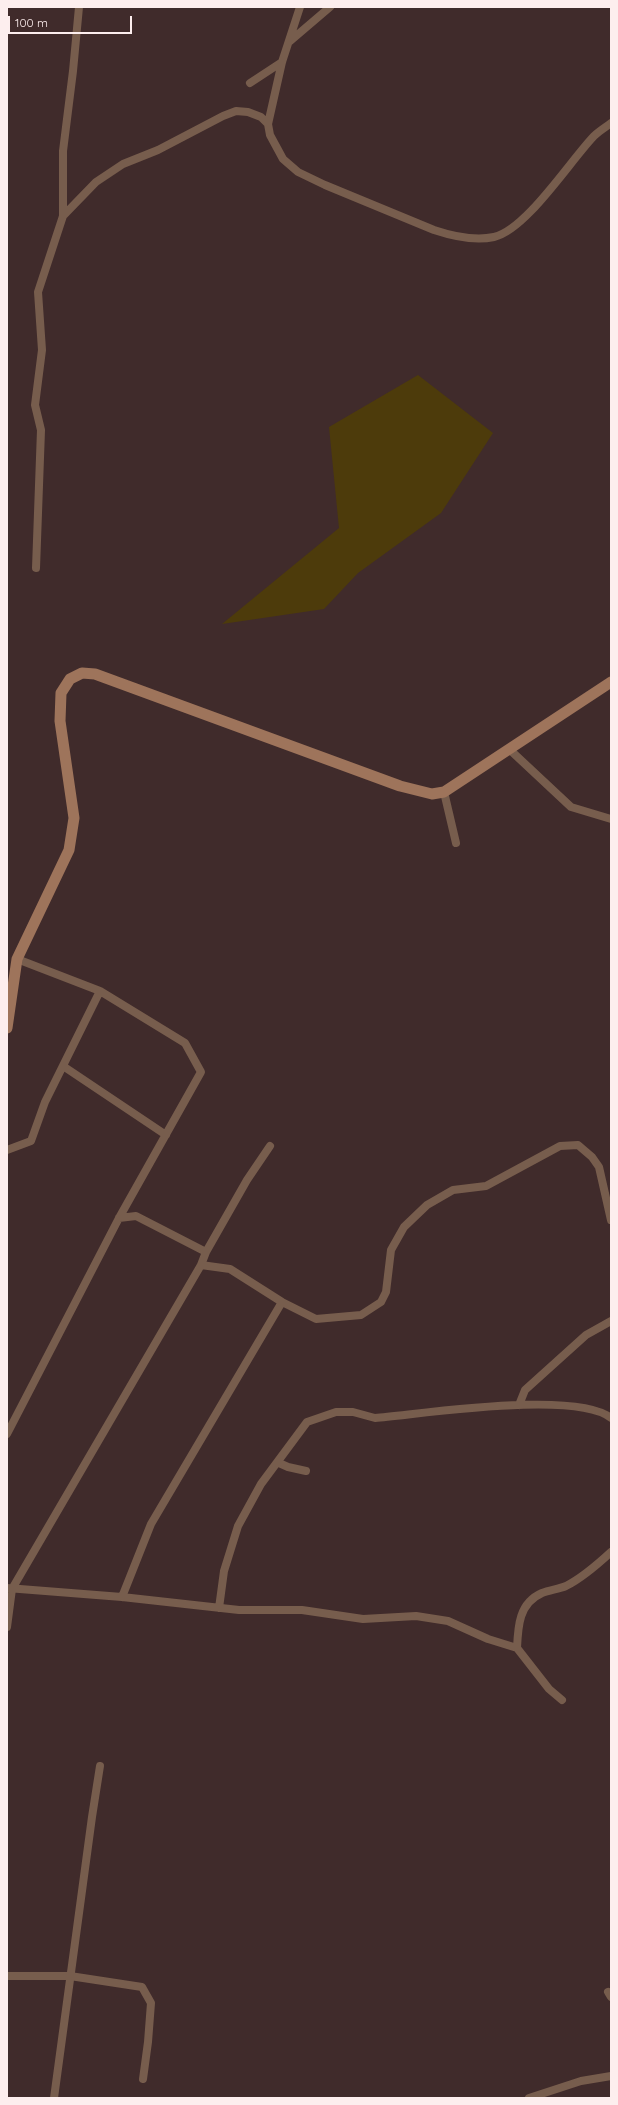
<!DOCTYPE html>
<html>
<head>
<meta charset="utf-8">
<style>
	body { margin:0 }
	#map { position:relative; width:618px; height:2105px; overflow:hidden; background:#402b2b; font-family:Quicksand,sans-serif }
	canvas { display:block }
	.frame { position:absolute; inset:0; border:8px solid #fdeeee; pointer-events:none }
	.scale { position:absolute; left:8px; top:16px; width:124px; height:18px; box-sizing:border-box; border:2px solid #fdeeee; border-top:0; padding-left:5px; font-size:12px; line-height:14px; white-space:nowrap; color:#fdeeee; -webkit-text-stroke:3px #402b2b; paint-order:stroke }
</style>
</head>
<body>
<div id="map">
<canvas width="618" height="2105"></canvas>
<div class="frame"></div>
<div class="scale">100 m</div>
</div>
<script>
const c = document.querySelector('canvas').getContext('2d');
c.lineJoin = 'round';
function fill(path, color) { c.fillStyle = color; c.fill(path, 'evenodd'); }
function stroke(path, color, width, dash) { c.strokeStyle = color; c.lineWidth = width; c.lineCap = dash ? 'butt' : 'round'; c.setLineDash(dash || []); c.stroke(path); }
const green = new Path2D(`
	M418 375 493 433 441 513 358 573 324 609 222 624 339 528 329 427Z`);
const street = new Path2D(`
	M289 42 330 7
	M250 83 282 62
	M268 124 282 62 300 7
	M63 216V151L73 71 79 7
	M36 568 41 430 35 405 42 350 38 292 63 216 96 182 123 164 158 150 223 116 236 111 248 112 261 117 268 124 270 135 283 159 298 172 325 185 434 230C452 236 475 241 494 237 526 230 570 161 594 136 599 131 606 127 611 123
	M509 749 571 807 611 819
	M444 792 456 843
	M63 1066 166 1135
	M7 1150 31 1141 45 1102 100 991
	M119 1218 136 1216 206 1252
	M201 1265 230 1269 282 1302 316 1319 361 1315 381 1302 386 1292 391 1250 404 1227 427 1205 453 1190 486 1186 560 1146 578 1145 592 1157 599 1167 611 1220
	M519 1405 525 1390 586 1335 611 1321
	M7 1434 119 1218 201 1072 185 1043 100 991 17 959
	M279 1463 288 1467 306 1471
	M7 1588 122 1597 239 1610H302L363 1619 416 1616 448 1621 488 1639 517 1648 549 1689 562 1700
	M122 1597 151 1524 282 1302
	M219 1608 224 1571 238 1526 261 1484 307 1422 336 1412H353L375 1418C423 1414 576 1390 611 1418
	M7 1627 12 1589 201 1265 206 1252 247 1180 270 1146
	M517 1648C518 1626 519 1603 542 1593 550 1590 559 1589 566 1586 582 1578 598 1564 611 1552
	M7 1976H70L142 1987 151 2003 148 2042 143 2079
	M608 1992 611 1997
	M54 2098 92 1817 100 1766
	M529 2098 581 2081 611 2076`);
const secondary = new Path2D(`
	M7 1028 17 959 69 850 74 818 60 721 61 693 70 679 82 673 95 674 400 786 432 794 444 792 611 682`);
fill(green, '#4d3b0b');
stroke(street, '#775d4d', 8);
stroke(secondary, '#9e745b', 11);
</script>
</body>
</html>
